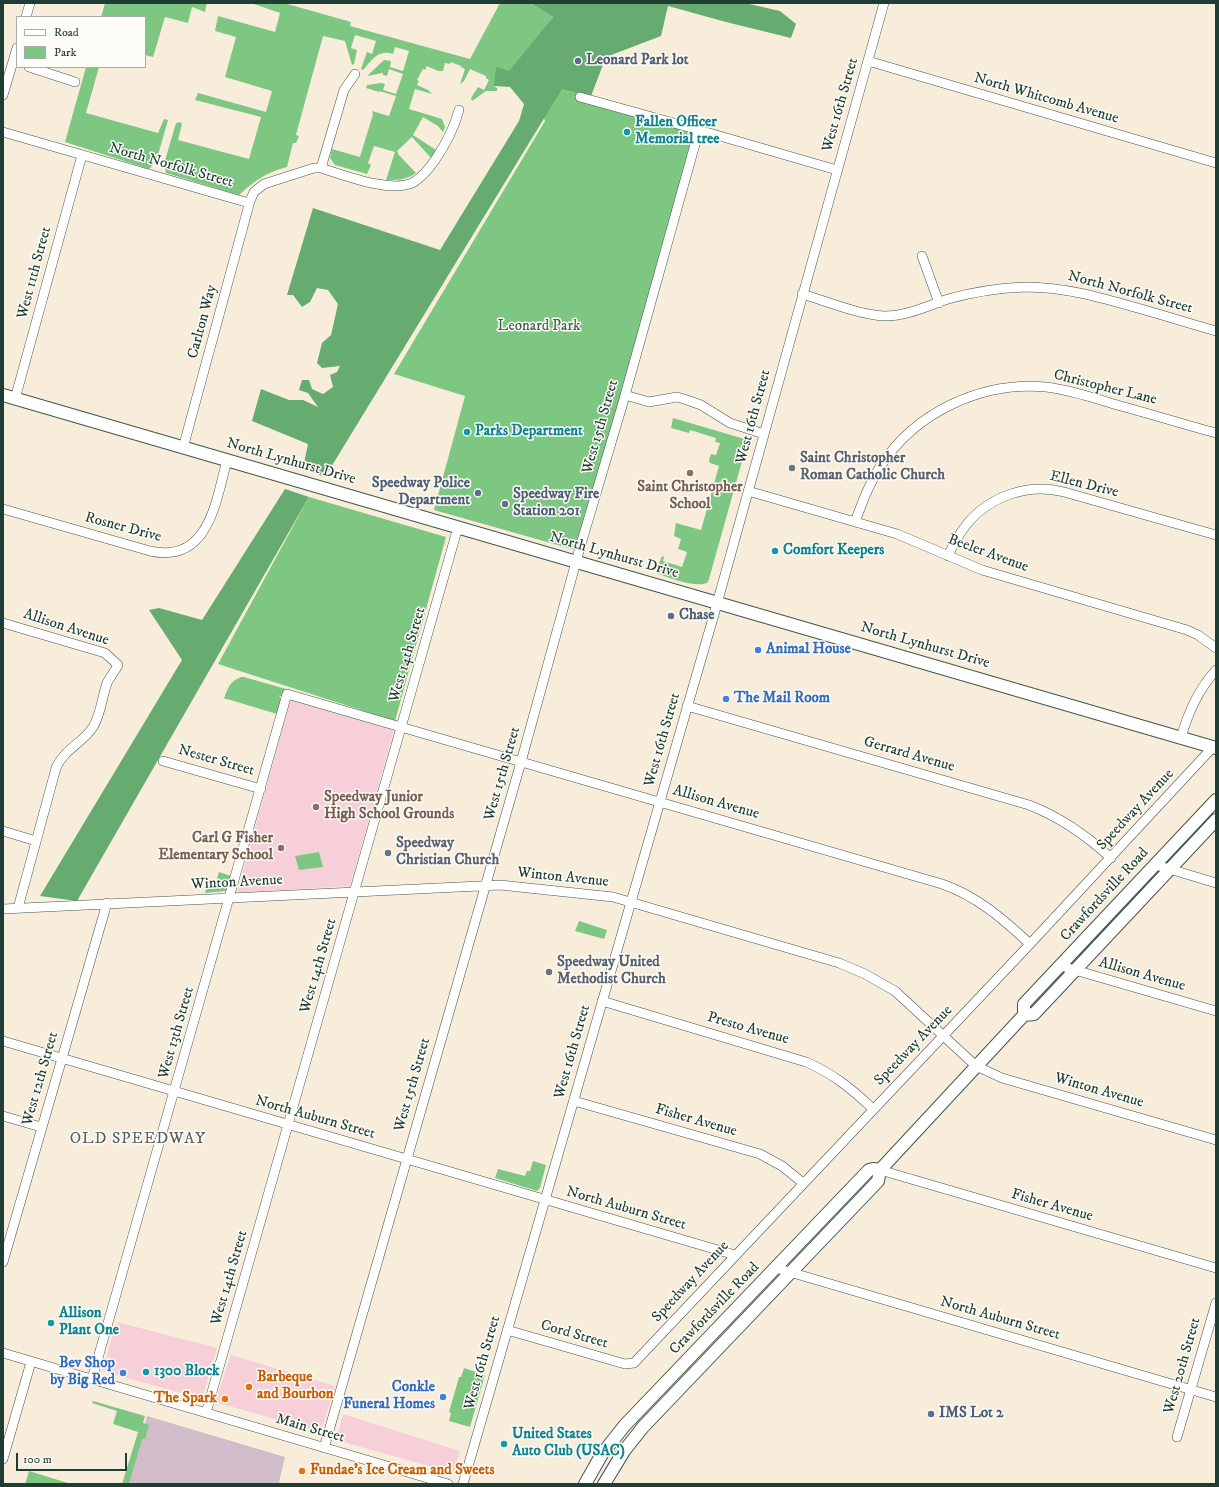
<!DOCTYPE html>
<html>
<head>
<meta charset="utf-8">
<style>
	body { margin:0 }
	#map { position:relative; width:1219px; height:1487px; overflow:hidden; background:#f8eddb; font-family:"IM FELL DW Pica",serif }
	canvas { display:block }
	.frame { position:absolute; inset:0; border:4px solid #1f3d34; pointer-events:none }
	.legend { position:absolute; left:16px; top:16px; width:130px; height:52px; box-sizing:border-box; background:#fdfcf7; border:1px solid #a4b0a9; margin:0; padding:5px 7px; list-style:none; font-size:12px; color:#1f3d34 }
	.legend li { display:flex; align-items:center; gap:8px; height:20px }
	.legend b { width:20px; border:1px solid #a4b0a9 }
	.scale { position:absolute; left:16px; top:1453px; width:111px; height:18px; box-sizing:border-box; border:2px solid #1f3d34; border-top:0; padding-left:5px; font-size:12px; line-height:14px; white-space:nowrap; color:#1f3d34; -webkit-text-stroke:3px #fdfcf7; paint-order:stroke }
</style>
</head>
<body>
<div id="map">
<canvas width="1219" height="1487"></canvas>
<div class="frame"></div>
<ul class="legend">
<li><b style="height:5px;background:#fff"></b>Road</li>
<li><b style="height:11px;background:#7ec783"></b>Park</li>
</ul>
<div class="scale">100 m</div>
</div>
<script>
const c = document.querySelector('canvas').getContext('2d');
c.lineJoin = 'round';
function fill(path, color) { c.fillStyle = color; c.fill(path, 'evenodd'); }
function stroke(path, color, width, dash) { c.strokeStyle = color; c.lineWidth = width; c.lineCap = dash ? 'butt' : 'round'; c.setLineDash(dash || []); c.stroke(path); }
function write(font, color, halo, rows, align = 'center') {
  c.font = font + ' "IM FELL DW Pica",serif'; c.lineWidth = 3; c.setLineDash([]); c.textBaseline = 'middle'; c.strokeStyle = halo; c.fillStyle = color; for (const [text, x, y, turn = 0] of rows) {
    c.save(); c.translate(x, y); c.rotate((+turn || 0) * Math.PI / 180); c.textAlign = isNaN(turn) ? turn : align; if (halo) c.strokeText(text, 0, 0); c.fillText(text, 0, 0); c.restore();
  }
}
const built = new Path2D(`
	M291 698 395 727 350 886 237 893Z
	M117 1322 217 1348 202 1399 102 1371Z
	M231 1355 335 1386 321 1432 215 1402Z
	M343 1414 460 1451 454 1473 336 1440Z`);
const industrial = new Path2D(`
	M147 1416 285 1457 279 1482 280 1484H128Z`);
const green = new Path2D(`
	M105 3H207L205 12 192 7 188 23 165 17 153 57 145 55V17H101Z
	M251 3H284L351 22 350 26 470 59 500 3H530L553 17 509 72 494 86 497 88V91H486L472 101 471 98 478 87 484 90 489 80 486 78V76L470 69 464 81 460 84 465 69 461 67V66L451 62 450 64 445 63 443 71H438L427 66 425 70 423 69 417 80 419 81 417 85 428 90 432 94 415 89 409 109 442 119 445 127 443 132 438 126 423 117 413 135 436 150 431 158 412 137 397 151 398 153V154L416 173C407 180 396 180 386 180L395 152 374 146 368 163 371 165 367 174 335 165 330 158 332 149 360 157 373 114 372 111 389 116 396 96 379 91V92L366 88 367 85 381 83 385 84 383 90 396 94 403 74 389 69 387 76 383 75V73L367 76 384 60 391 61 390 67 403 71 409 51 395 47 393 54C378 49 372 60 363 70L361 69 367 52 372 54 376 41 355 35 351 48 357 50 354 64 352 65 345 41 323 36 296 135 299 136 296 143H293L287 167C267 172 254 181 239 195L166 173 164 164 176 123 180 122 182 124 178 140 249 159 261 117 195 100 198 93 266 112 272 91 225 77 236 37 215 31 218 16 275 32 280 13Z
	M553 49 586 99 699 130 579 551 434 510 465 396 394 374 545 121 530 81Z
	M86 67H99L86 113 158 133 164 119 168 120 156 162 149 169 65 142Z
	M673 418 748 440 709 579 707 583C696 588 670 578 658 574L656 572 662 556 664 557 663 561 682 567 687 552 678 549 681 539 674 536 676 523 701 530 719 466 710 463 709 460 711 454 716 455 720 443 715 442 716 438 690 430 689 433 671 428Z
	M309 497 446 537 395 721 218 664Z
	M241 677H244L286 689 283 698 279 695 281 700 277 714 227 699H224C227 689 230 681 241 677Z
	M319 852 323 867 299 870 295 856Z
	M219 872 231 876 226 891 205 893 208 882 214 884 216 883Z
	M579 921 607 930 604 939 575 931Z
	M533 1161 546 1165 540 1188 537 1191 495 1178 498 1169 525 1176 527 1171H530Z
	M464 1368 485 1375 470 1427 449 1421 451 1413 449 1412 459 1377H461Z
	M93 1401 145 1416 143 1423 149 1425 145 1439H142L129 1484H122L138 1432 113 1424 117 1411 92 1403Z
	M29 1471 71 1484H25Z`);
const forest = new Path2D(`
	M530 3H745L780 11 796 24 791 38 726 22 668 6 661 36 606 57 591 96 562 89 325 477 303 468 308 444 252 421 261 389 289 400H303L318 407 308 393 299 390 302 380H309L312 389 323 394 333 387 330 375 337 372 340 366 322 368 317 363 322 343 331 335 338 304 328 290 317 288 310 302 302 307 293 295H287L313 208 440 250 519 121 524 104 510 87 494 86 496 67 509 71 553 17Z
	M285 489 309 497 77 901 40 896 182 660 149 610 159 608 202 620Z`);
const minor = new Path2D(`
	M26 17 30 3
	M868 61 1216 163
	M29 67 75 82
	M3 95 17 48
	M580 97 699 130 837 170
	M3 132 249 203
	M321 168 344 90 355 74
	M922 256 939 303
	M802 294C826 301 860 315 884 316 907 316 927 306 948 299 973 292 999 288 1025 287 1066 287 1103 298 1141 309 1166 316 1191 324 1216 331
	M625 395 649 402 677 397 684 399 701 405 730 423 764 434
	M15 399 82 155
	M183 448 250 201 254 192 264 184 314 168H321C344 175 392 194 414 182 423 176 429 169 435 160 446 144 454 129 459 110
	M748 491 897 534 982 570 1187 630 1198 635 1216 648
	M3 509 150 551C209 564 216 501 227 460
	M855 522C862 503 869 484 880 467 915 412 982 381 1046 387 1071 390 1094 398 1117 405 1150 414 1183 424 1216 433
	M948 556C953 545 959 534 967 524 990 496 1028 483 1064 492L1216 535
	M3 623 105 653 118 665C115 671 110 677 107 683 102 697 101 714 93 727 83 743 64 749 56 768L18 908
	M687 706 1029 805C1060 817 1086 835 1111 858
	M1181 738C1188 712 1198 690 1216 670
	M163 761 261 789
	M3 831 36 841
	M1156 865 1216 883
	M3 909 500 885 613 897 839 963 865 974 895 991 976 1066 1002 1078 1216 1140
	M1061 966 1216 1011
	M602 1001 806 1062C832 1073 852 1089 873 1109
	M3 1041 735 1255
	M574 1101 760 1154 782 1166 803 1183
	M3 1116 41 1127
	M880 1170 1216 1268
	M3 1262 107 903
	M776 1268 1216 1397
	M507 1330 625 1364 634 1363 1030 944 1213 747
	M3 1353 448 1484
	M92 1379 287 694 942 884C977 896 1003 919 1030 944
	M206 1413 458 527
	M1177 1437 1216 1303
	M324 1448 521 762 579 551 622 406 699 130
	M3 1459 31 1362
	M463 1484 713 618 884 3`);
const major = new Path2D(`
	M3 395 1216 748
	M1024 1015 1034 1014 1216 820
	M585 1484 602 1454 625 1425 869 1170 873 1169 880 1170
	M604 1484 624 1451 643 1427 878 1181 880 1170 1024 1015V1004L1216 800`);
const markers = [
	[578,61,4,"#5c6f8a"],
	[627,132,4,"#0f9aa8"],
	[467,432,4,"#0f9aa8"],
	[792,468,4,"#6b7280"],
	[690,473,4,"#8d6e63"],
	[478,493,4,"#5c6f8a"],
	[505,504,4,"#5c6f8a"],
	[775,551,4,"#0f9aa8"],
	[671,616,4,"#5c6f8a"],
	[758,650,4,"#3f7fe0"],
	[726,699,4,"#3f7fe0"],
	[316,807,4,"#8d6e63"],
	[281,848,4,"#8d6e63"],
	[388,853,4,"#6b7280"],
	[549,972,4,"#6b7280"],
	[51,1323,4,"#0f9aa8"],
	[146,1372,4,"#0f9aa8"],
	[123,1373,4,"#3f7fe0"],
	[249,1387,4,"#e8710a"],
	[443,1397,4,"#3f7fe0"],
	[225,1399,4,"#e8710a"],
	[931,1414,4,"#5c6f8a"],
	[504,1444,4,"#0f9aa8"],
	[302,1471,4,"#e8710a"]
];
const serviceNames = [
	["Leonard Park lot",586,61],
	["Speedway Police",470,484,"right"],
	["Department",470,501,"right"],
	["Speedway Fire",513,495],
	["Station 201",513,512],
	["Chase",679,616],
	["IMS Lot 2",939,1414]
];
const streetNames = [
	["North Whitcomb Avenue",1046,99,16],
	["West 16th Street",841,105,-74],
	["North Norfolk Street",171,166,16],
	["West 11th Street",35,273,-75],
	["North Norfolk Street",1130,293,15],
	["Carlton Way",203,322,-75],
	["Christopher Lane",1105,388,14],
	["West 16th Street",754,417,-75],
	["West 15th Street",601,427,-74],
	["North Lynhurst Drive",291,462,16],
	["Ellen Drive",1084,485,14],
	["Rosner Drive",123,528,15],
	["Beeler Avenue",988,554,20],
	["North Lynhurst Drive",614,556,16],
	["Allison Avenue",66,628,18],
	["North Lynhurst Drive",925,646,16],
	["West 14th Street",408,655,-74],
	["West 16th Street",663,740,-74],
	["Gerrard Avenue",909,755,16],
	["Nester Street",216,761,16],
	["West 15th Street",503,774,-74],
	["Allison Avenue",716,803,16],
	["Speedway Avenue",1136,810,-47],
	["Winton Avenue",563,878,6],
	["Winton Avenue",237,883,-3],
	["Crawfordsville Road",1105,895,-47],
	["West 14th Street",319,966,-74],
	["Allison Avenue",1142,975,16],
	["Presto Avenue",748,1029,16],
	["West 13th Street",177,1033,-74],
	["Speedway Avenue",914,1046,-46],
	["West 16th Street",573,1052,-74],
	["West 12th Street",41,1079,-74],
	["West 15th Street",413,1085,-74],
	["Winton Avenue",1099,1091,16],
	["North Auburn Street",315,1118,16],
	["Fisher Avenue",696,1121,16],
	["Fisher Avenue",1052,1206,16],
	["North Auburn Street",626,1209,16],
	["West 14th Street",230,1278,-74],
	["Speedway Avenue",691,1282,-47],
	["Crawfordsville Road",715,1309,-46],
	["North Auburn Street",1000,1319,16],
	["Cord Street",574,1335,16],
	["West 16th Street",483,1363,-74],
	["West 20th Street",1183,1366,-74],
	["Main Street",310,1429,16]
];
const cultureNames = [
	["Fallen Officer",635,123],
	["Memorial tree",635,140],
	["Parks Department",475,432],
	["Comfort Keepers",783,551],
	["Allison",59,1314],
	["Plant One",59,1331],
	["1300 Block",154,1372],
	["United States",512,1435],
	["Auto Club (USAC)",512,1452]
];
const parkNames = [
	["Leonard Park",539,327]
];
const worshipNames = [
	["Saint Christopher",800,459],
	["Roman Catholic Church",800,476],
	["Speedway",396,844],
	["Christian Church",396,861],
	["Speedway United",557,963],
	["Methodist Church",557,980]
];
const educationNames = [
	["Saint Christopher",690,488],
	["School",690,505],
	["Speedway Junior",324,798,"left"],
	["High School Grounds",324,815,"left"],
	["Carl G Fisher",273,839,"right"],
	["Elementary School",273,856,"right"]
];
const shopNames = [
	["Animal House",766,650],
	["The Mail Room",734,699],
	["Bev Shop",115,1364,"right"],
	["by Big Red",115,1381,"right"],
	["Conkle",435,1388,"right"],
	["Funeral Homes",435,1405,"right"]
];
const foodNames = [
	["Barbeque",257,1378],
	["and Bourbon",257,1395],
	["The Spark",217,1399,"right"],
	["Fundae's Ice Cream and Sweets",310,1471]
];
const neighbourhoodNames = [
	["OLD SPEEDWAY",138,1140]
];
fill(built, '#f6cfd8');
fill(industrial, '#d1bdca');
fill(green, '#7ec783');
fill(forest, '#66ac71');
stroke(minor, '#40574d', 10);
stroke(major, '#40574d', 14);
stroke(minor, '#fff', 9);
stroke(major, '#fff', 12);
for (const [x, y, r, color] of markers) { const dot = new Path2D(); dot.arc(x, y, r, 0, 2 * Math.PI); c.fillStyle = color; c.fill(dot); stroke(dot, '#fdfcf7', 1.5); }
write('bold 15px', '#4e5e75', '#fdfcf7', serviceNames, 'left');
write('15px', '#1f3d34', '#fdfcf7', streetNames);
write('bold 15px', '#0d838f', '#fdfcf7', cultureNames, 'left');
write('15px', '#376048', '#fdfcf7', parkNames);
write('bold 15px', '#5b616d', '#fdfcf7', worshipNames, 'left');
write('bold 15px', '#785e54', '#fdfcf7', educationNames);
write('bold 15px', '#366cbe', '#fdfcf7', shopNames, 'left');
write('bold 15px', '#c56008', '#fdfcf7', foodNames, 'left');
c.letterSpacing = '1px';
write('16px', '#575e63', '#fdfcf7', neighbourhoodNames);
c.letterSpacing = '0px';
</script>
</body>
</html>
